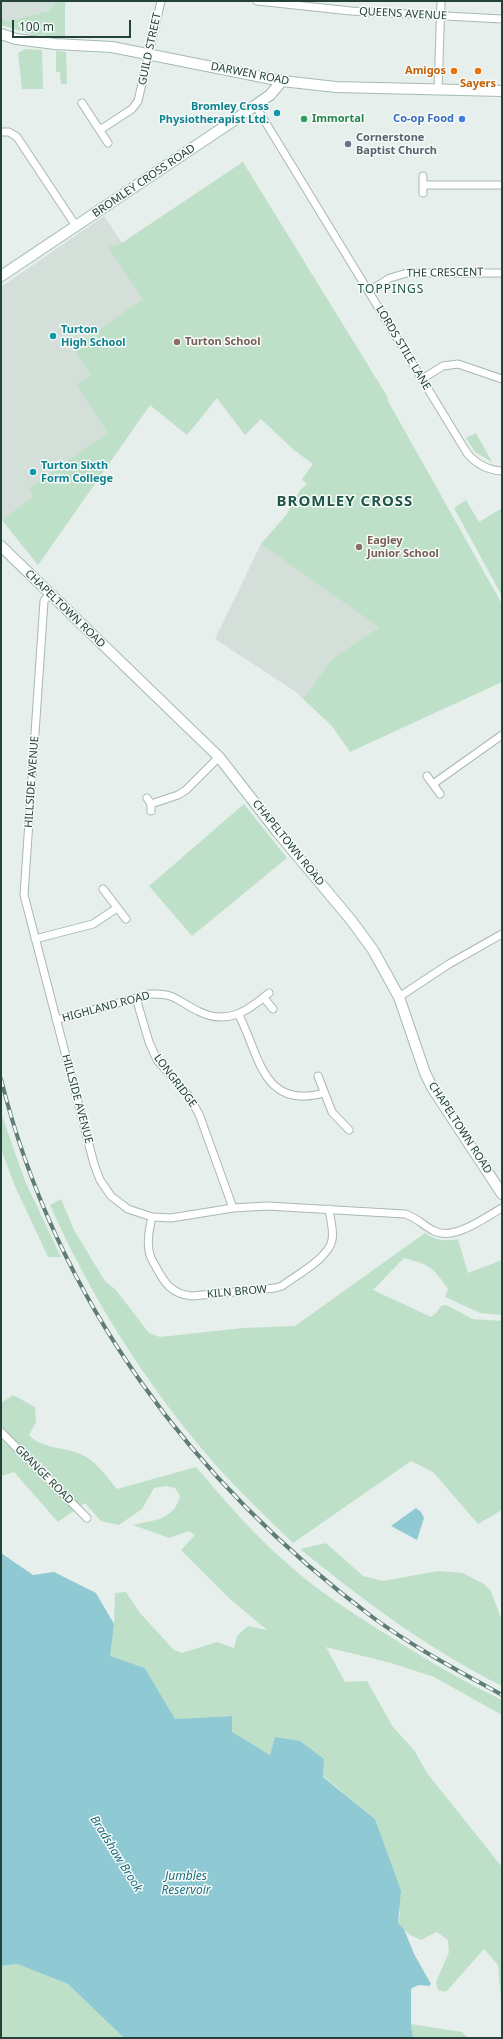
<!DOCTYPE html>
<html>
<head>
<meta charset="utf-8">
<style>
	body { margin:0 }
	#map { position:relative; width:503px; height:2039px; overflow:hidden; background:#e6efeb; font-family:"Noto Sans",sans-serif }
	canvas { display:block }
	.frame { position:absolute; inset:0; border:2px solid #24423a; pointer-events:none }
	.scale { position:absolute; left:12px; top:20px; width:119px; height:18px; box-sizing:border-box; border:2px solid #24423a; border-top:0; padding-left:5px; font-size:12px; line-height:14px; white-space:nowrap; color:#24423a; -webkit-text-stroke:3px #f7fbf9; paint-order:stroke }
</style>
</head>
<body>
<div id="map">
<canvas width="503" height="2039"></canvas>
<div class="frame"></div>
<div class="scale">100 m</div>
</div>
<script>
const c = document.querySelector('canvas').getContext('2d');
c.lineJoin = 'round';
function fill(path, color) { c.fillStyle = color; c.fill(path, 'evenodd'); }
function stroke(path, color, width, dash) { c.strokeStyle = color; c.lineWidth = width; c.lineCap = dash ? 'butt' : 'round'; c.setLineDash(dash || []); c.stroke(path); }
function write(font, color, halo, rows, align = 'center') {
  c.font = font + ' "Noto Sans",sans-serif'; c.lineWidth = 3; c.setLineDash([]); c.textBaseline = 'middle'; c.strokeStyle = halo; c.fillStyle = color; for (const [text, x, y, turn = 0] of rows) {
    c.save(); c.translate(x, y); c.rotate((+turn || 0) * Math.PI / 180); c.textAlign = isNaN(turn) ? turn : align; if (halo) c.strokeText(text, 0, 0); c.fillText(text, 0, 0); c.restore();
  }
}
const built = new Path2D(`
	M1 1H57L49 11 7 21 1 18Z
	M243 162 294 450 261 419 245 435 217 398 187 435 150 405 38 565 1 519V287L104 216 122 243Z
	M307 484 379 627 332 659 303 699 296 692 215 639 261 544 287 514 300 490Z`);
const green = new Path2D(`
	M57 1H65V37L34 35 1 25V18L7 21 49 11Z
	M25 49 42 50 43 89H22L18 53Z
	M56 51 66 52 67 84H61L60 72H56Z
	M243 162 387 396 388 401 502 604V682L350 752 332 726 303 699 332 659 379 627 261 544 287 514 300 490 307 485 302 479 313 464 294 450 261 419 245 435 217 398 187 435 150 405 38 565 2 520 33 497 29 488 108 433 77 385 91 375 73 348 143 299 108 247 122 243Z
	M476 433 492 462 475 452 466 438Z
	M466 500 479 522 502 508V596L454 508Z
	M244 804 287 858 192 936 149 886Z
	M1 1113 25 1181 61 1257H48L14 1184 1 1149Z
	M61 1199 74 1230 105 1281 116 1290 149 1333 160 1337 243 1328 295 1326 425 1233C436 1240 445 1242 458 1239L468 1273 502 1260V1315L480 1313 445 1297 448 1289C432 1266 430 1265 404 1258L373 1290 431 1317 437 1312 441 1306 446 1305 473 1319 502 1321V1510L478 1524 433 1472 411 1461 293 1543C262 1513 230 1483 202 1449 141 1376 89 1293 50 1205Z
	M13 1395 35 1407 36 1422 29 1435C41 1448 61 1447 78 1453 95 1459 106 1476 117 1489L196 1467C226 1502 255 1536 290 1566 322 1594 358 1617 394 1639 429 1661 464 1682 502 1700V1715L434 1677 391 1663 326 1647 345 1682 367 1681 393 1727 414 1750 427 1773 502 1867V2013L498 1965 484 1949 446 1992 438 1990 436 1982 449 1952 448 1940 437 1932 421 1940 410 1935 398 1923 400 1913 375 1819 276 1737 270 1755 231 1732V1716L175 1719 145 1668 109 1656 114 1624 115 1593 126 1592 140 1613 174 1650 182 1653 217 1642 234 1648 237 1636 248 1626 267 1630 230 1599 181 1550 195 1535 189 1531 169 1538 133 1525C154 1520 174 1520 180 1496L175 1488 166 1486 154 1488 142 1509 119 1525 101 1521 85 1503 58 1522 14 1472 1 1476V1403Z
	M326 1543 363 1576 383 1581 438 1571 463 1573 484 1584 491 1591 502 1621V1686C428 1649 364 1601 300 1549Z
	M17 1964 68 1984 124 2038H1V1966Z
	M411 2024 462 2032 468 2038H413Z`);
const water = new Path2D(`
	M416 1508 421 1512 424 1518 417 1540 391 1526Z
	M1 1553 33 1575 54 1572 96 1593 114 1624 110 1656 145 1668 175 1719 232 1716V1732L270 1755 275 1737 300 1741 324 1759 323 1777 375 1819 401 1891 398 1923 404 1929 414 1954 431 1984 429 1986 419 1985 412 1988 411 1990V2024L413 2038H124L68 1984 17 1964 1 1966Z`);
const street = new Path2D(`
	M257 1 351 11 502 19
	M438 90 441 1
	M82 103 108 143
	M255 105 467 453C476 464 487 470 502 471
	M100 130 132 109 138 101 161 1
	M1 132H9L17 137 76 226
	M423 185H502
	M423 193V176
	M369 291 390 278 407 273H502
	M422 379 443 366 458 364 502 379
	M49 594 44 601 24 895 94 1164 100 1180 111 1196 128 1209 152 1217 171 1218 233 1208 267 1206 405 1214C416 1217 424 1226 434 1231 454 1241 484 1218 502 1208
	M427 776 440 794
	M433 784 502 735
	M147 798 151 804V811
	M151 804 178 795 186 790 219 757
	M103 889 126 919
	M35 939 93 924 117 908
	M399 997 449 964 502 934
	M136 998 149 1042 157 1060 188 1095 199 1114 233 1208
	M264 998 273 1009
	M239 1015C260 1057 263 1110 324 1093
	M56 1020 150 994C176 993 177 1001 198 1011 227 1026 248 1011 269 993
	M318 1076 332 1112 349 1130
	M152 1217C149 1230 146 1245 151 1258 162 1277 167 1294 192 1296L275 1288 282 1286C296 1275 329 1258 332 1240 334 1230 330 1218 329 1209
	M1 1432 87 1518`);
const secondary = new Path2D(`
	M1 34 16 39 55 44 112 47 282 81 336 87 502 91
	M1 276 233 121 270 95 282 81
	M1 546 219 757 279 834 351 920 373 950 399 997 425 1073 433 1089 502 1194`);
const rail = new Path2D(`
	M1 1079C56 1300 193 1484 375 1619 415 1648 459 1671 502 1695`);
const markers = [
	[454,71,4,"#e8710a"],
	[478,71,4,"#e8710a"],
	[277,113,4,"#0f9aa8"],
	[304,119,4,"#2e9e5b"],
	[462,119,4,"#3f7fe0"],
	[348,144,4,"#6b7280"],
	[53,336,4,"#0f9aa8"],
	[177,342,4,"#8d6e63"],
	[33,472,4,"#0f9aa8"],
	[359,547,4,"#8d6e63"]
];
const streetNames = [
	["QUEENS AVENUE",403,14,3],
	["GUILD STREET",150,49,-78],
	["DARWEN ROAD",250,74,11],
	["BROMLEY CROSS ROAD",144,181,-34],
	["THE CRESCENT",445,273,-1],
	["LORDS STILE LANE",403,348,59],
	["CHAPELTOWN ROAD",65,609,44],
	["HILLSIDE AVENUE",32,782,-86],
	["CHAPELTOWN ROAD",288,843,51],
	["HIGHLAND ROAD",106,1007,-15],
	["LONGRIDGE",175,1081,53],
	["HILLSIDE AVENUE",77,1099,75],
	["CHAPELTOWN ROAD",460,1128,57],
	["KILN BROW",237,1292,-5],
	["GRANGE ROAD",44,1475,45]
];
const foodNames = [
	["Amigos",446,71],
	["Sayers",478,84,"center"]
];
const cultureNames = [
	["Bromley Cross",269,107,"right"],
	["Physiotherapist Ltd.",269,120,"right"],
	["Turton",61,330],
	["High School",61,343],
	["Turton Sixth",41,466],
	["Form College",41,479]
];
const leisureNames = [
	["Immortal",312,119]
];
const shopNames = [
	["Co-op Food",454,119]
];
const worshipNames = [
	["Cornerstone",356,138],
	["Baptist Church",356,151]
];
const educationNames = [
	["Turton School",185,342],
	["Eagley",367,541],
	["Junior School",367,554]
];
const neighbourhoodNames = [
	["TOPPINGS",391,290]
];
const waterNames = [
	["Bradshaw Brook",116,1854,58],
	["Jumbles",186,1877],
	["Reservoir",186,1891]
];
const districtNames = [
	["BROMLEY CROSS",345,502]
];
fill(built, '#d4dfda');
fill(green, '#bfe0c8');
fill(water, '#8ec9d4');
stroke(street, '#a8b8b2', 9);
stroke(secondary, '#a4bbb3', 12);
stroke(street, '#fff', 7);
stroke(secondary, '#fff', 10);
stroke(rail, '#5f7d75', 4);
stroke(rail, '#f7fbf9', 2.5, [8]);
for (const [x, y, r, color] of markers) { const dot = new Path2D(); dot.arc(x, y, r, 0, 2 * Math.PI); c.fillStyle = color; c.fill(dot); stroke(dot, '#f7fbf9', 1.5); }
write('11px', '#24423a', '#f7fbf9', streetNames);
write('bold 11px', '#c56008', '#f7fbf9', foodNames, 'right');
write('bold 11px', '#0d838f', '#f7fbf9', cultureNames, 'left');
write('bold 11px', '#27864d', '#f7fbf9', leisureNames, 'left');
write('bold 11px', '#366cbe', '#f7fbf9', shopNames, 'right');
write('bold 11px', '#5b616d', '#f7fbf9', worshipNames, 'left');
write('bold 11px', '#785e54', '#f7fbf9', educationNames, 'left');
c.letterSpacing = '1px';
write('12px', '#1f5548', '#f7fbf9', neighbourhoodNames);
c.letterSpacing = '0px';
write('italic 12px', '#1c6f80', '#f7fbf9', waterNames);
c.letterSpacing = '1px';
write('bold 15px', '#1f5548', '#f7fbf9', districtNames);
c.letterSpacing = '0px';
</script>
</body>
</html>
